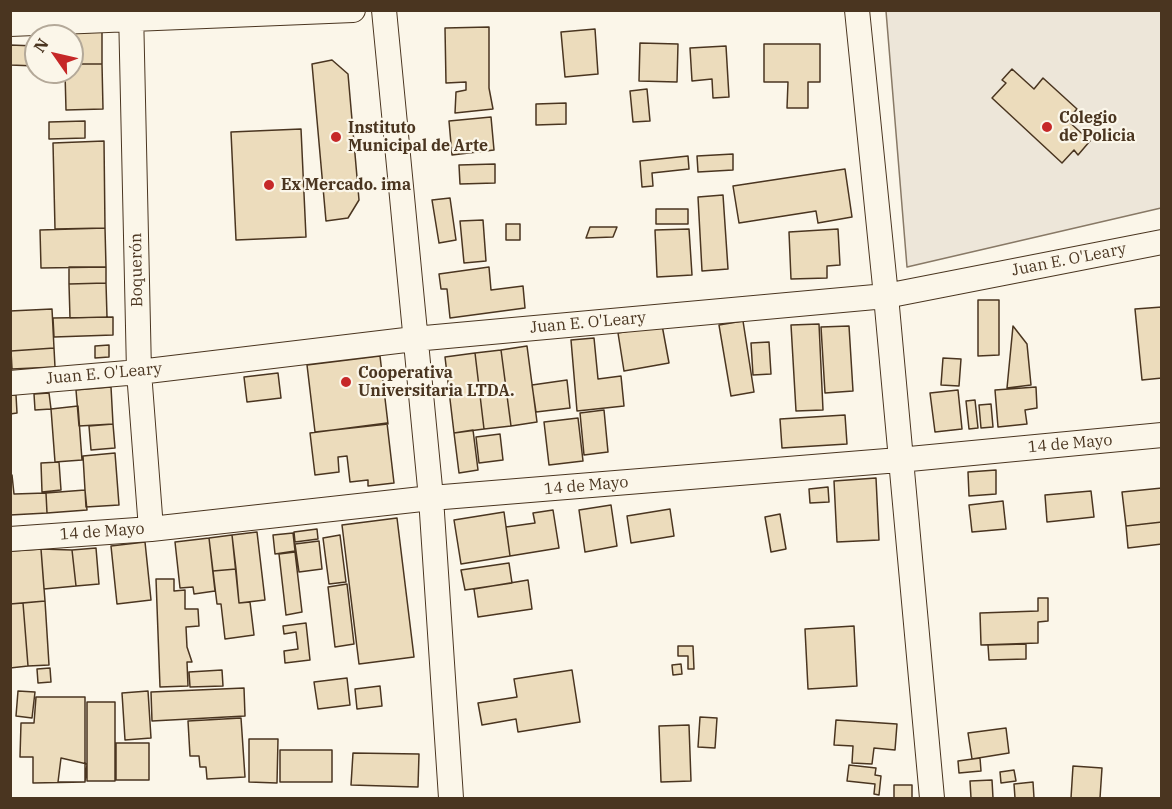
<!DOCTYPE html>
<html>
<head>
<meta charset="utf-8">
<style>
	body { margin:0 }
	#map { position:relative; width:1172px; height:809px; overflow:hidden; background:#fbf6e9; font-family:"IBM Plex Serif",serif }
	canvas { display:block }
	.frame { position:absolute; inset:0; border:12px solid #4a3520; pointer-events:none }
	.north { position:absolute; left:24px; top:24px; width:60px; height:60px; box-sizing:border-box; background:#fbf6e9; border:2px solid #b4a999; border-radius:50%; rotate:304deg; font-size:16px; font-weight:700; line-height:24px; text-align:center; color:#4a3520 }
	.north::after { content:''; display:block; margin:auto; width:21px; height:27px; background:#c62828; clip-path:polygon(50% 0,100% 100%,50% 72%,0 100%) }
</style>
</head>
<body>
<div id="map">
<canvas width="1172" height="809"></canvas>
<div class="frame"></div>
<div class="north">N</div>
</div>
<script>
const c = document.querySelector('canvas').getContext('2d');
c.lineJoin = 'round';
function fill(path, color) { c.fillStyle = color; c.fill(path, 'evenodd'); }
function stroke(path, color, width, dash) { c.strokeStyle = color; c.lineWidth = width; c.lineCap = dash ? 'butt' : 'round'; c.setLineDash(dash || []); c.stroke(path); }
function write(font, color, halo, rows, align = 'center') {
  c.font = font + ' "IBM Plex Serif",serif'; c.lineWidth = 4.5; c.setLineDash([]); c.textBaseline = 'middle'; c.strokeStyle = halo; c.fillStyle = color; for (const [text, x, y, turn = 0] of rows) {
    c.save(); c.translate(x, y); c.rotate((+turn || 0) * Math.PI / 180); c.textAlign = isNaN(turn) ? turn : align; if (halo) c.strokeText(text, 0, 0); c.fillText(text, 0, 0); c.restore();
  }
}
const green = new Path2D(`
	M886 11H1161V208L907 267Z`);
const building = new Path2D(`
	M489 27V88L493 109 455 113 456 92 466 90V82L446 83 445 28Z
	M595 29 598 74 565 77 561 32Z
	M102 32V64H72V36H64V33Z
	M640 43 678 44 677 82 639 81Z
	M764 44H820V82H808V108H787L788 82H764Z
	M10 45 36 46V66L10 65Z
	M726 46 729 97 713 98 712 79 692 81 690 48Z
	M332 60 348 74 359 200 348 218 326 221 312 64Z
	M72 64H102L103 109 66 110 65 72H72Z
	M1012 69 1034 89 1043 78 1077 109 1067 120 1090 141 1078 155 1074 150 1062 163 992 98 1006 83 1002 80Z
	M647 89 650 121 633 122 630 91Z
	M566 103V124L536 125V104Z
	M491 117 494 150 452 155 449 121Z
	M85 121V138L49 139V122Z
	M301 129 306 237 236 240 231 132Z
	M104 141 105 228 55 229 53 143Z
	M733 154V170L698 172 697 156Z
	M688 156 689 169 652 173 653 186 642 187 640 161Z
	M495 164V183L460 184 459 165Z
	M845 169 852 217 818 223 816 211 739 223 733 186Z
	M723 195 728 269 702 271 698 197Z
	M450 198 456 240 439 243 432 200Z
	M656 209H688V224H656Z
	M483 220 486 261 464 263 460 221Z
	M506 224H520V240H506Z
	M590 227H617L613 237 586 238Z
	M105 228 106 267 41 268 40 230Z
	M689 229 692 275 657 277 655 230Z
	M838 229 840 265 827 266V278L791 279 789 232Z
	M69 267H106V283L69 284Z
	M489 267 491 290 523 286 525 308 450 318 447 289H441L439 274Z
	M106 283 107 317 70 318 69 284Z
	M978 300H999V355L978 356Z
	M1162 307V378L1142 380 1135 309Z
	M52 309 54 348 11 351 10 311Z
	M113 317V335L54 337 53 318Z
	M743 321 754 392 731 396 719 325Z
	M819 324 823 410 796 411 791 325Z
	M662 325 669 363 624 371 618 333Z
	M849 326 853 391 825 393 821 327Z
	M1013 326 1027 344 1031 385 1007 388Z
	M594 338 598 379 621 376 624 406 577 411 571 340Z
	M769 342 771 374 753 375 751 343Z
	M109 345V357L95 358V346Z
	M527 346 537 422 511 426 501 350Z
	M54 348 55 367 12 369 11 351Z
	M501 350 511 426 484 429 475 353Z
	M475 353 484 429 454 433 445 357Z
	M380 356 388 424 315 432 307 365Z
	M943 358 961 359 959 386 941 385Z
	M278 373 281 398 247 402 244 377Z
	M567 380 570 408 536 412 532 385Z
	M111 387 113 424 79 426 76 390Z
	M1036 387 1037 408 1025 410 1027 424 998 427 995 390Z
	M958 390 962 429 935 432 930 393Z
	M49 393 51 409 35 410 34 394Z
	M10 395H16L17 413 10 414Z
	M975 400 978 428 969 429 966 401Z
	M991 404 993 427 981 428 979 405Z
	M78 406 82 460 55 462 51 409Z
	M604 410 608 452 584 455 580 413Z
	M845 415 847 444 782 448 780 419Z
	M578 418 583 461 549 465 544 422Z
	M387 423 394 483 368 486V480L350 482 347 456 338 457 339 472 315 475 310 433Z
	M113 424 115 448 91 450 89 426Z
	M473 430 478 470 459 473 454 433Z
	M500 434 503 460 479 463 476 437Z
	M115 453 119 505 86 507 83 456Z
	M59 462 61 490 42 492 41 463Z
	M996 470V494L969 496 968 472Z
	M10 475H12L14 494 46 493 47 513 10 515Z
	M876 478 879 540 837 542 834 481Z
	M828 487 829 502 810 503 809 489Z
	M1162 488V522L1126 526 1122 492Z
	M85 490 87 510 47 513 46 493Z
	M1091 491 1094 517 1047 522 1045 495Z
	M1003 501 1006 529 972 532 969 505Z
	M611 505 617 546 585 552 579 510Z
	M670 509 674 536 631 543 627 516Z
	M553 510 559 548 510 556 506 527 535 523 533 513Z
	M504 512 510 556 461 564 454 520Z
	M780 514 786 549 771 552 765 517Z
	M397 518 414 657 359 664 342 525Z
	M1162 522V544L1128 548 1126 526Z
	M317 529 318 539 295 542 294 532Z
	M257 532 265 600 239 603 232 535Z
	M293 533 295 551 275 554 273 535Z
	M232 535 236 569 213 571 209 538Z
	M340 535 346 582 329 584 323 538Z
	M209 538 215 591 194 594 193 587 180 588 175 542Z
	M319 541 322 569 299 572 295 544Z
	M145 542 151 600 117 604 111 546Z
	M96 548 99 584 76 586 72 550Z
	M41 549 45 601 10 604V551Z
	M41 549 72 550 76 586 44 589Z
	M295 552 302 612 286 615 279 554Z
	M509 563 512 583 465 590 461 570Z
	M236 569 239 603 250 602 254 635 225 639 221 604H217L213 571Z
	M156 579H174V591L185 590V609H198L199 626 186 627 187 647 192 662H187L188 686 160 687Z
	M528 580 532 609 478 617 474 589Z
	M347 584 354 644 335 647 328 587Z
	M1038 598H1048V621L1038 622V643L981 645 980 613 1038 611Z
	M45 601 49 665 28 666 23 603Z
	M23 603 28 666 10 668V604Z
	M306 623 310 660 285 663 284 651 298 649 296 632 284 634 283 626Z
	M854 626 857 686 808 689 805 629Z
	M1026 644V659L989 660 988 645Z
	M678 646H693L694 669H688V656H678Z
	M681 664 682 674 673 675 672 665Z
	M50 668 51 682 38 683 37 669Z
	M222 670 223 686 190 687 189 672Z
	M572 670 580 722 518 732 516 719 482 725 478 703 517 697 514 679Z
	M347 678 350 705 318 709 314 682Z
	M380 686 382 706 357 709 355 689Z
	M244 688 245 716 152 721 151 692Z
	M18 691 35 692 32 718 16 716Z
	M148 691 151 738 125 740 122 693Z
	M36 697H85V782L33 783V757H20L21 723H34Z
	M87 702H115V781H87Z
	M700 717 717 718 715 748 698 747Z
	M241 718 245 777 207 779 206 767H200L199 756H190L188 721Z
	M836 720 897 724 895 750 874 748 872 764 852 763 853 746 834 745Z
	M689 725 691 781 661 782 659 726Z
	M1006 728 1009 753 972 759 968 733Z
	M249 739H278L277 783 249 782Z
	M116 743H149V780H116Z
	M280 750H332V782H280Z
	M353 753 419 754 418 787 351 785Z
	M61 758 87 764 85 782H58Z
	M980 758 981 771 959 773 958 761Z
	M849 765 876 768 875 775 881 776 879 795 874 794 875 784 847 781Z
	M1073 766 1102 768 1100 798H1071Z
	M1014 770 1016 781 1001 783 1000 772Z
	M992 780 993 798H971L970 781Z
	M1033 782 1034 798H1015L1014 784Z
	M894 785H912V798H894Z`);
const minor = new Path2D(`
	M131 10 139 372 151 529
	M384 10 431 498 451 798
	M857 10 886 296 932 798
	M10 24 353 10
	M10 383 139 372 414 339 886 296 1162 242
	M10 539 151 529 431 498 899 460 1162 435`);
const markers = [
	[1047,127,6,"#c62828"],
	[336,137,6,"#c62828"],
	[269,185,6,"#c62828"],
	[346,382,6,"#c62828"]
];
const poiNames = [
	["Colegio",1059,118],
	["de Policia",1059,136],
	["Instituto",348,128],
	["Municipal de Arte",348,146],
	["Ex Mercado. ima",281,185],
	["Cooperativa",358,373],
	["Universitaria LTDA.",358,391]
];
const streetNames = [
	["Juan E. O'Leary",1069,260,-11],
	["Boquerón",137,270,-91],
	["Juan E. O'Leary",588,323,-5],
	["Juan E. O'Leary",104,374,-5],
	["14 de Mayo",1070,444,-5],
	["14 de Mayo",586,486,-5],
	["14 de Mayo",102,532,-4]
];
fill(green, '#ede6d9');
stroke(green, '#887966', 1.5);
fill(building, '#ecdcbc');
stroke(building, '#4a3520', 1.5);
stroke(minor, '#4a3520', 26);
stroke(minor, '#fbf6e9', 24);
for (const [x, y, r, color] of markers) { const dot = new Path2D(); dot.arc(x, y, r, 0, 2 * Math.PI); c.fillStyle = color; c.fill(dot); stroke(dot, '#fbf6e9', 2); }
write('bold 16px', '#4a3520', '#fbf6e9', poiNames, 'left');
write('16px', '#4a3520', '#fbf6e9', streetNames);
</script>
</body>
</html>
